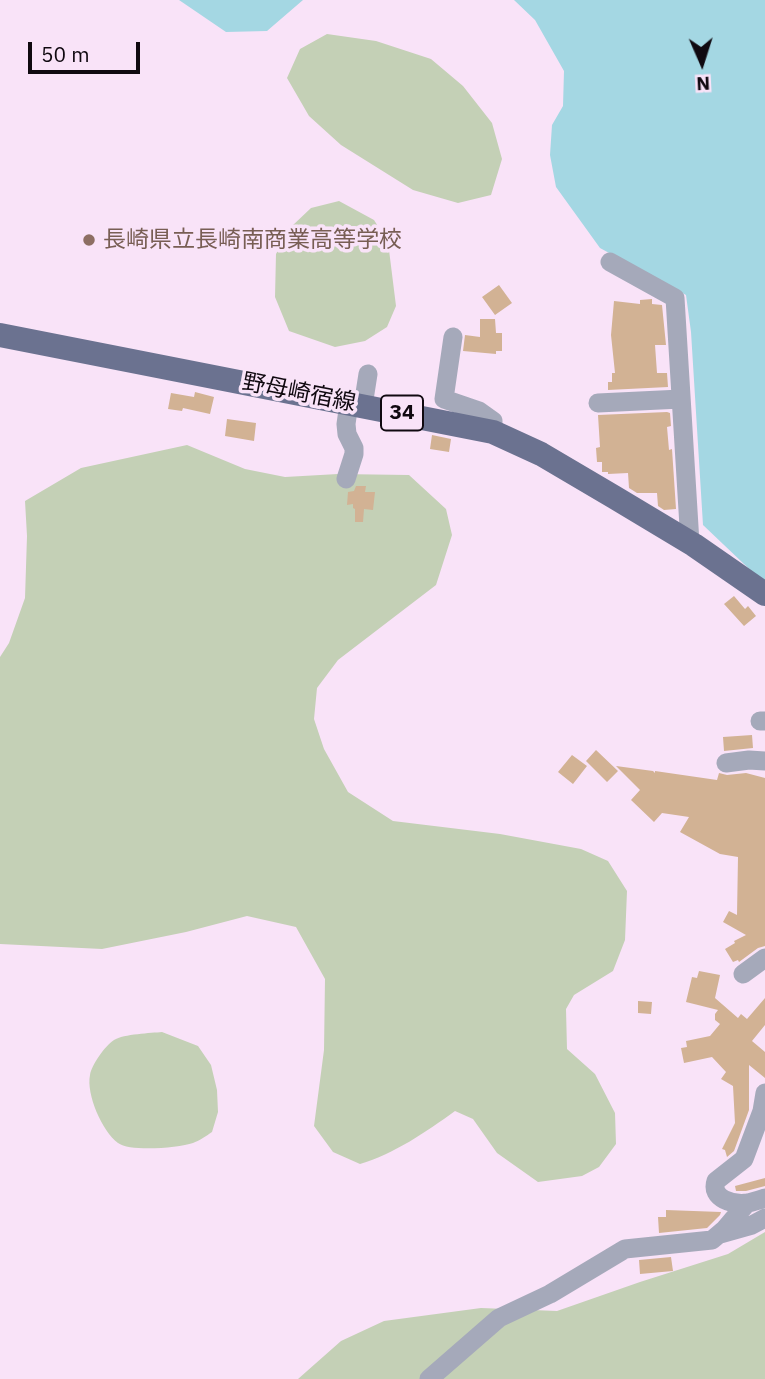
<!DOCTYPE html>
<html>
<head>
<meta charset="utf-8">
<style>
	body { margin:0 }
	#map { position:relative; width:765px; height:1379px; overflow:hidden; background:#f9e3f8; font-family:"IBM Plex Sans",sans-serif }
	canvas { display:block }
	.north { position:absolute; left:667px; top:28px; width:70px; height:70px; -webkit-text-stroke:5px #f9e3f8; paint-order:stroke; rotate:177deg; font-size:19px; font-weight:700; line-height:28px; text-align:center; color:#100910 }
	.north::after { content:''; display:block; margin:auto; width:24px; height:32px; background:#100910; clip-path:polygon(50% 0,100% 100%,50% 72%,0 100%) }
	.scale { position:absolute; left:28px; top:42px; width:112px; height:32px; box-sizing:border-box; border:4px solid #100910; border-top:0; padding-left:9px; font-size:21px; line-height:24px; white-space:nowrap; color:#100910; -webkit-text-stroke:5px #f9e3f8; paint-order:stroke }
</style>
</head>
<body>
<div id="map">
<canvas width="765" height="1379"></canvas>
<div class="north">N</div>
<div class="scale">50 m</div>
</div>
<script>
const c = document.querySelector('canvas').getContext('2d');
c.lineJoin = 'round';
function fill(path, color) { c.fillStyle = color; c.fill(path, 'evenodd'); }
function stroke(path, color, width, dash) { c.strokeStyle = color; c.lineWidth = width; c.lineCap = dash ? 'butt' : 'round'; c.setLineDash(dash || []); c.stroke(path); }
function write(font, color, halo, rows, align = 'center') {
  c.font = font + ' "IBM Plex Sans","Noto Sans JP",sans-serif'; c.lineWidth = 7; c.setLineDash([]); c.textBaseline = 'middle'; c.strokeStyle = halo; c.fillStyle = color; for (const [text, x, y, turn = 0] of rows) {
    c.save(); c.translate(x, y); c.rotate((+turn || 0) * Math.PI / 180); c.textAlign = isNaN(turn) ? turn : align; if (halo) c.strokeText(text, 0, 0); c.fillText(text, 0, 0); c.restore();
  }
}
const green = new Path2D(`
	M327 34 376 41 431 59 463 86 492 123 502 159 491 195 458 203 413 190 341 145 309 116 287 78 300 49Z
	M339 201 374 220 388 242 396 306 387 327 365 341 335 347 289 331 275 297 276 254 292 226 311 208Z
	M187 445 245 469 285 477 338 474 409 475 446 509 452 535 436 585 338 660 317 688 314 719 324 749 348 792 393 821 500 834 581 849 608 861 627 891 625 940 613 971 574 995 566 1009 567 1049 595 1074 615 1113 616 1144 599 1167 582 1176 538 1182 497 1153 473 1119 455 1111C426 1132 394 1154 360 1164L333 1152 314 1126 324 1050 325 979 296 927 247 916 186 932 102 949 0 944V657L9 643 25 598 27 536 25 501 81 468Z
	M162 1032 198 1046 211 1065 217 1090 218 1112 212 1132C206 1136 199 1141 193 1143 178 1148 130 1152 118 1143 102 1131 86 1094 90 1075 92 1064 105 1046 114 1040 124 1034 151 1033 162 1032Z
	M765 1232V1379H298L341 1341 384 1321 481 1308 557 1311 640 1282 728 1254Z`);
const water = new Path2D(`
	M179 0H303L267 31 226 32Z
	M514 0H765V584L703 525 691 332 686 295 600 248 556 187 550 155 552 125 563 106 564 71 535 20Z`);
const building = new Path2D(`
	M499 285 512 303 495 315 482 297Z
	M652 299V304L662 305 666 345H655L657 373H667L668 387 608 390V382H612V373H615L611 335 614 301 640 304V300Z
	M480 319H495L496 333H502V351H496V354L463 351 465 335 480 337Z
	M195 392 214 397 210 414 183 408 182 411 168 409 171 393 194 397Z
	M667 412 670 413 671 426 667 427 669 450 672 449 676 509 664 510 658 506 657 493H637L629 488 628 473 608 474V472H602V462H597L596 448 600 447 598 415Z
	M227 419 256 423 254 441 225 436Z
	M432 435 451 439 449 452 430 449Z
	M356 486H366L365 492H375L373 510 364 509 363 522H355V509L353 508V504L347 505 348 492 354 491Z
	M734 596 745 609 748 606 756 616 744 626 724 604Z
	M752 735 753 748 724 751 723 737Z
	M596 750 618 771 607 782 586 761Z
	M572 755 587 766 573 784 558 772Z
	M616 766 653 771 655 773V771L717 780 719 773 727 775 746 773 765 778V946L758 948 739 962 738 960 733 962 725 949 735 943 734 941 746 935 723 922 729 911 737 915 738 857 720 854 680 832 689 817 662 813 654 822 631 800 640 790Z
	M699 971 720 975 715 998 738 1018 741 1014 747 1019 765 998V1025L752 1041 765 1052V1078L749 1065V1110L734 1151 727 1157 725 1150 722 1149 735 1123 733 1086 721 1079 726 1072 712 1057 684 1063 681 1048 687 1047 686 1041 710 1036 720 1024 715 1020V1014L718 1010 686 1002 692 977 697 978Z
	M638 1001 652 1002 651 1014 638 1013Z
	M765 1178V1186L746 1191H736L735 1186Z
	M666 1210 721 1212 720 1215 707 1228 659 1233 658 1217H666Z
	M671 1257 673 1271 640 1274 639 1260Z`);
const minor = new Path2D(`
	M610 262 675 298 690 543
	M453 337 444 399 479 411 493 421V432
	M598 403 681 399
	M363 406 368 374
	M346 479 354 454V448L347 434 346 424 349 403
	M760 721H765
	M726 763 749 760 765 761
	M743 974 765 958
	M765 1093 762 1111 744 1159 716 1181C710 1199 733 1205 748 1203 753 1202 759 1200 765 1198
	M720 1234 752 1225 765 1218
	M429 1379 499 1318 550 1294 625 1249 712 1240 725 1229 747 1203`);
const major = new Path2D(`
	M0 335 493 432 541 454 614 497 694 545 765 594`);
const markers = [
	[89,240,7,"#8d6e63"]
];
const shields = [
	[402,413,42]
];
const shieldNames = [
	["34",402,413]
];
const educationNames = [
	["長崎県立長崎南商業高等学校",103,240]
];
const streetNames = [
	["野母崎宿線",299,393,11]
];
fill(green, '#c4d0b6');
fill(water, '#a4d7e3');
fill(building, '#d2b294');
stroke(minor, '#a5a9ba', 19);
stroke(major, '#6b7290', 24);
for (const [x, y, r, color] of markers) { const dot = new Path2D(); dot.arc(x, y, r, 0, 2 * Math.PI); c.fillStyle = color; c.fill(dot); stroke(dot, '#f9e3f8', 2.5); }
for (const [x, y, w] of shields) { const box = new Path2D(); box.roundRect(x - w / 2, y - 17.5, w, 35, 5); c.fillStyle = '#f9e3f8'; c.fill(box); stroke(box, '#100910', 2); }
write('bold 21px', '#100910', null, shieldNames);
write('23px', '#785e54', '#f9e3f8', educationNames, 'left');
write('23px', '#100910', '#f9e3f8', streetNames);
</script>
</body>
</html>
